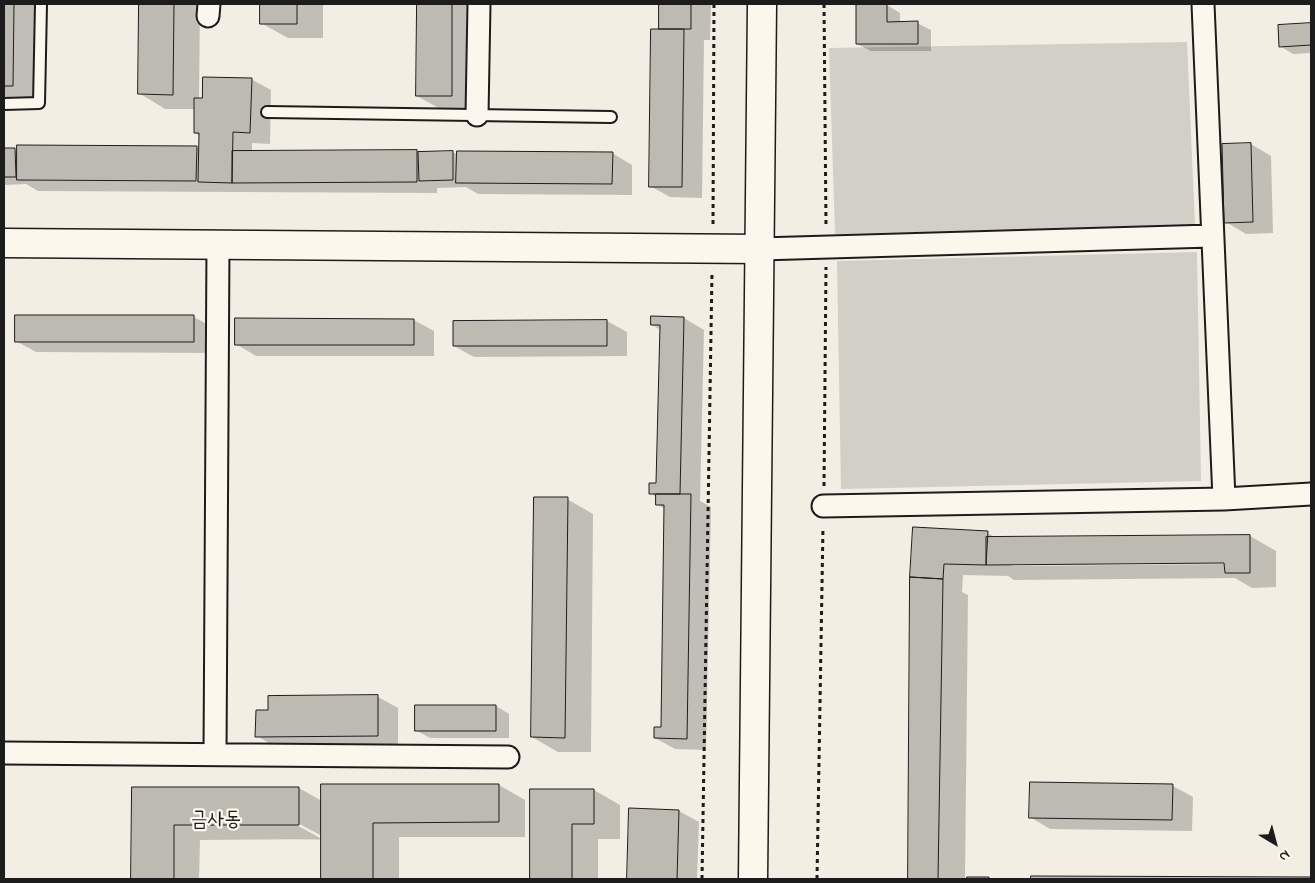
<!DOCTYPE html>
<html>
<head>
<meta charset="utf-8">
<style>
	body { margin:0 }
	#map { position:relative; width:1315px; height:883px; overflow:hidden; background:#f2eee4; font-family:"Indie Flower",sans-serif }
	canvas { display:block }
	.frame { position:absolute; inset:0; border:5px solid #1c1c1c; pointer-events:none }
	.north { position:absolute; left:1250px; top:818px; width:50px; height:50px; -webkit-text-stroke:4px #fbf7ec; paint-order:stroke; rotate:143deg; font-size:14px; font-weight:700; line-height:20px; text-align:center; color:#1c1c1c }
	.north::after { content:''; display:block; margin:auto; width:18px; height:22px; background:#1c1c1c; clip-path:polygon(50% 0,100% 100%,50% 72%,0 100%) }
</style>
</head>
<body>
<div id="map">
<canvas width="1315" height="883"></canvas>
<div class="frame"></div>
<div class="north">N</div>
</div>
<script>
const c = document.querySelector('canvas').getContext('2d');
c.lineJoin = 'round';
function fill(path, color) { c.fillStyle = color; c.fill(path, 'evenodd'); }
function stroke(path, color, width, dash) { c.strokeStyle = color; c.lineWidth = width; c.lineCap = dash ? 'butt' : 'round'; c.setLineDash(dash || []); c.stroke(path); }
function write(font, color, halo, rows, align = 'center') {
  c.font = font + ' "Indie Flower","Poor Story",sans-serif'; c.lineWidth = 4.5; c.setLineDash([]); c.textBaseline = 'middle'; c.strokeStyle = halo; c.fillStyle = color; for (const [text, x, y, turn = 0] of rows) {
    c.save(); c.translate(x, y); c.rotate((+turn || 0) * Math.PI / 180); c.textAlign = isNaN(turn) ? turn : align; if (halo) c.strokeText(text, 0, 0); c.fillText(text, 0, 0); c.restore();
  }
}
const green = new Path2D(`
	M1187 42 1195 226 835 234 829 48Z
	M1197 252 1201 481 841 489 837 261Z`);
const shadow = new Path2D(`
	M4 4H40L39 101 4 99Z
	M141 4H200L199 99 251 79 271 90 270 144 252 143V152L417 151 452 152 458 155 612 153 632 165V195L478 194 466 187 437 188V193L38 191 26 184 4 185V150L18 151 196 147 200 149V136L195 133V109H165L139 93Z
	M262 4H323V38H288L261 23Z
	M418 4H478L477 111H444L417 96Z
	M660 4H711L710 40H704L702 198 670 197 650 186Z
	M887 5 900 13V23H917L931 30V51H871L857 44Z
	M1311 25V53L1293 54 1280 46 1279 26Z
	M1251 144 1271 156 1273 233 1246 234 1226 222Z
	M16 316 194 317 214 328V353L36 352 16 341Z
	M684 318 704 330 700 501 711 507 706 750 675 749 655 738 662 728 665 509 658 505V498L650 493 658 485 661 330 652 325Z
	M236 320H414L434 331V356H256L236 344Z
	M607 321 627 332V356L474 357 454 346Z
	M567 499 593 514 591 752H558L532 737Z
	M987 533 997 538 1250 536 1276 551V587L1252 588 1235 578 1014 580 1008 576 963 575 962 592 968 595 965 879H910L912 577ZM1231 562V564L1012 566V564Z
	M378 697 398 708V747L277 748 257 736 269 711Z
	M496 706 509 714V738H430L417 731Z
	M499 785 525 800V837H399V879H322V836L294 821 293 823 322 839 200 840 199 879H133V788H299L322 801Z
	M1173 786 1193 797 1192 831 1050 829 1030 817Z
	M532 790H594L620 805V839H598V879H532Z
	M631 810 679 811 699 822 697 879H629Z
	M1032 877 1311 879H1032Z`);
const building = new Path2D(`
	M4 4H14L13 86H4Z
	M139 4H174L173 95 138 94Z
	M260 4H297V24H260Z
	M417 4H452V96H416Z
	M659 4H691V29H659Z
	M887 4V22L918 21V44H856V5Z
	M1311 23V45L1279 47 1278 25Z
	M651 29H684L682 187H649Z
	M203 77 252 78 250 133 233 132 232 183 198 182 199 133H194V98H202Z
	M1251 143 1253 222 1224 223 1222 144Z
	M17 145 197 146 196 181 17 180Z
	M4 148H15L16 177H4Z
	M417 150V182L232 183V151Z
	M453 151V180L419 181 418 152Z
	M457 151 613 152 612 184 456 183Z
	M15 315H194V342H15Z
	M651 316 684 317 680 494H649V483H656L660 325H651Z
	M235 318 414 319V345H235Z
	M607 320V346H453V321Z
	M656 494H691L687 739 654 738V727H661L664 505H656Z
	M534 497H568L565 738 531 737Z
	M913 527 988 531 986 565 944 564 943 579 910 577Z
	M1250 535V573H1225L1224 563 986 565V537Z
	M910 577 943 579 938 879H908Z
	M378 695V736L255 737 256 710H268V696Z
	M415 705H496V731H415Z
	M1030 782 1173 784 1172 820 1029 818Z
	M321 784H499V822L373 823V879H321Z
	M132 787H299V825H174V879H131Z
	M530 789H594V824H572V879H530Z
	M629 808 679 810 677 879H627Z
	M1031 876 1311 877V879H1031Z
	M967 877H989V879H967Z`);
const path = new Path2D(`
	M824 4 826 226
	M713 224 714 4
	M824 486 826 267
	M702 879 712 272
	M817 879 823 527`);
const lane = new Path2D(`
	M4 104 39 103 41 4
	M267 112 611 117`);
const street = new Path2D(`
	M1203 4 1224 499
	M208 16 209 4
	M477 115 479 4
	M760 249 1211 236
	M823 506 1224 499 1311 494
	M4 753 508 757
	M215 754 218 245`);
const secondary = new Path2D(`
	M4 243 760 249`);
const highway = new Path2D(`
	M753 879 762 4`);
const neighbourhoodNames = [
	["금사동",216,822]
];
fill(green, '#d2cfc6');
fill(shadow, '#0003');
fill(building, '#bdbab1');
stroke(building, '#1c1c1c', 1);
stroke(lane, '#1c1c1c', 14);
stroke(street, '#1c1c1c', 25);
stroke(secondary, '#1c1c1c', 31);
stroke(highway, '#1c1c1c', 31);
stroke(path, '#1c1c1c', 3, [4, 4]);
stroke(lane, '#fbf7ec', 10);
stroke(street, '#fbf7ec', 21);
stroke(secondary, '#fbf7ec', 28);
stroke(highway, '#fbf7ec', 28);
write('21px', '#1c1c1c', '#fbf7ec', neighbourhoodNames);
</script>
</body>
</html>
